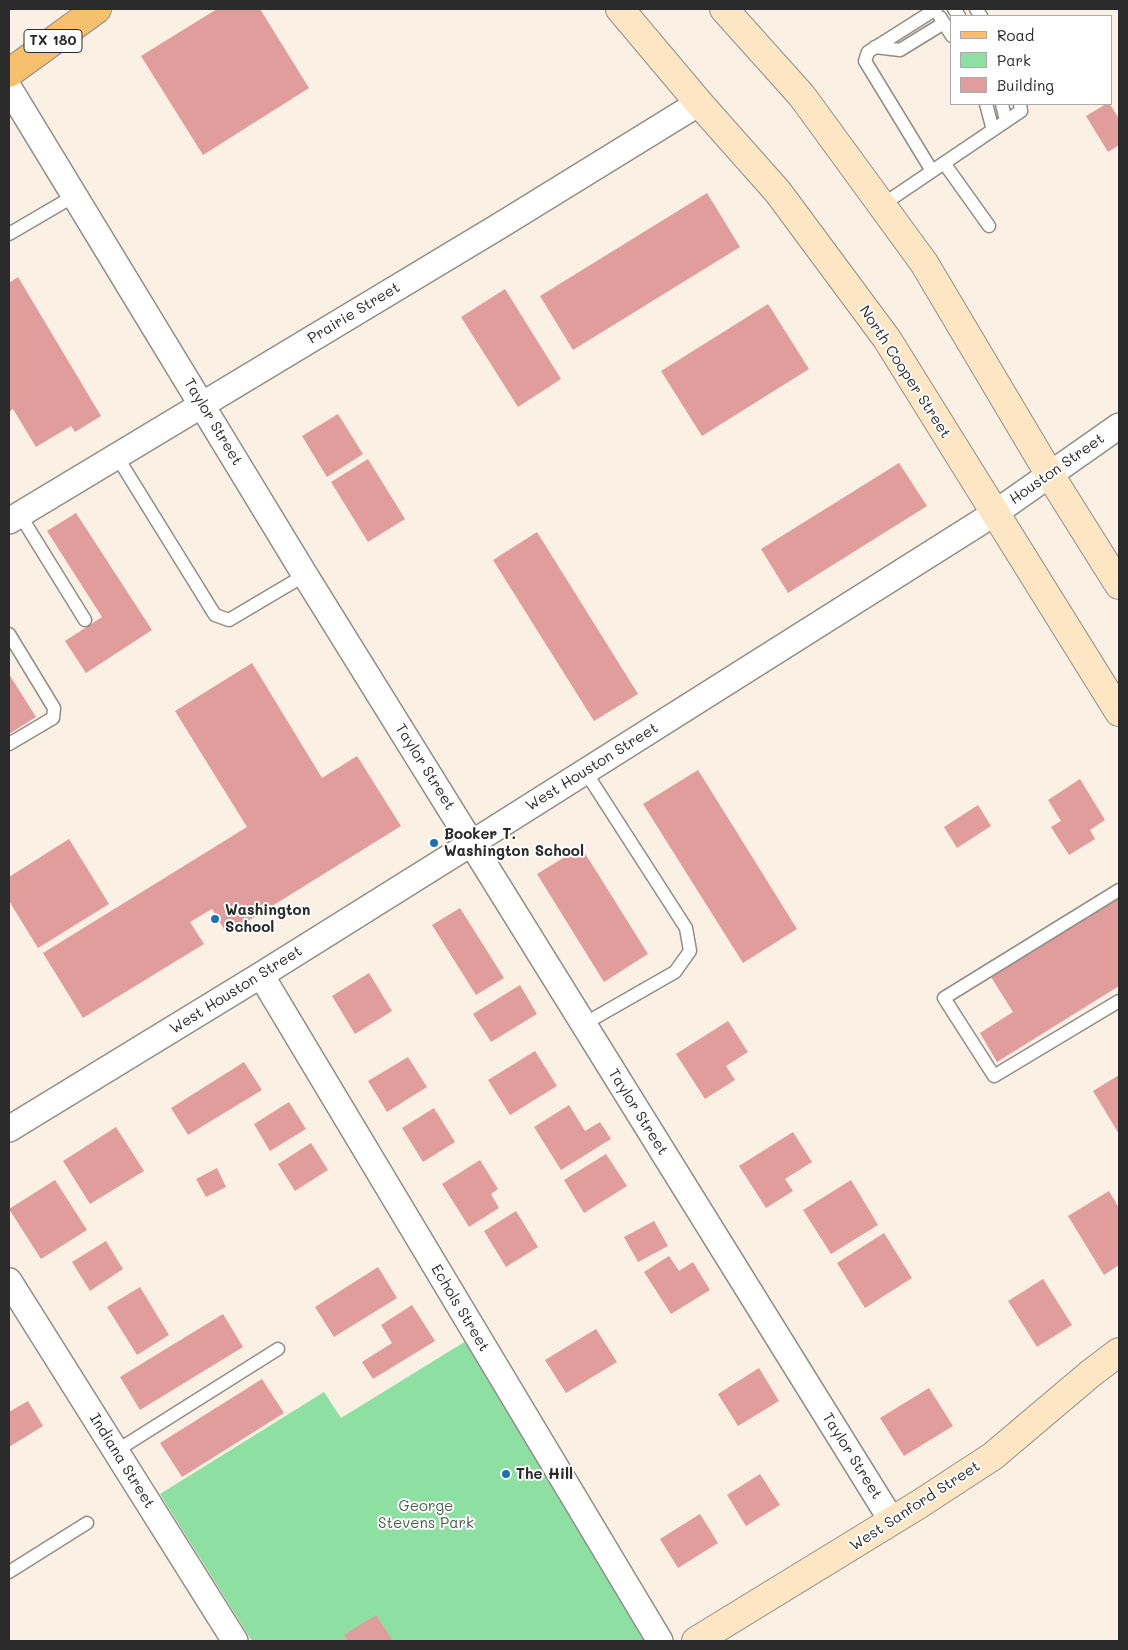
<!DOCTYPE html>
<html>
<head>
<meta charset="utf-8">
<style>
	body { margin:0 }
	#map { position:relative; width:1128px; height:1650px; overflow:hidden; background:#faf0e3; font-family:Mali,sans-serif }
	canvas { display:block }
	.frame { position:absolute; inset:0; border:10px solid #2b2b2b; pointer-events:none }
	.legend { position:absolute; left:950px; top:15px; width:162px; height:90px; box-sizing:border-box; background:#fff; border:1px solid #aaa; margin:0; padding:6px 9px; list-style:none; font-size:15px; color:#2b2b2b }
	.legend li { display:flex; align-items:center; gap:10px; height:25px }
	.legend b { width:25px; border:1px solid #aaa }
</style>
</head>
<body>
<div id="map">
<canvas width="1128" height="1650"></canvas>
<div class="frame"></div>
<ul class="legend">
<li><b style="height:6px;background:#f7c06c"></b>Road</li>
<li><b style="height:14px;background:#8de0a1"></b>Park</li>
<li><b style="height:14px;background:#e19d9c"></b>Building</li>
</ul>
</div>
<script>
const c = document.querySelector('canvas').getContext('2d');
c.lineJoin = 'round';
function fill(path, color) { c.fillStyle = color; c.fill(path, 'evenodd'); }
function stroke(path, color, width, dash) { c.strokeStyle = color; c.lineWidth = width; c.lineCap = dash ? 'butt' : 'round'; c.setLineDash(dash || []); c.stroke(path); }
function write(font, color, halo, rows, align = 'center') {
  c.font = font + ' Mali,sans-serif'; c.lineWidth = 4; c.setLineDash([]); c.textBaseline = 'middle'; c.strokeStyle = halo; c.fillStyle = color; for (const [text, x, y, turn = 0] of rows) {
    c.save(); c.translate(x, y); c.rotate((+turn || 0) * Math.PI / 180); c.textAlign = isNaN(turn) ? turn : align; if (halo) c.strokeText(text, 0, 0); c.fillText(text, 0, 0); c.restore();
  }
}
const green = new Path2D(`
	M466 1341 649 1641H252L160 1494 324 1392 341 1418Z`);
const building = new Path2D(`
	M217 9H260L309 88 203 155 141 56Z
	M1106 104H1110L1119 119V145L1108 152 1086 116Z
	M707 193 740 247 573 350 540 296Z
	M18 277 101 416 75 432 71 426 36 447 13 409 9 412V283Z
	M505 289 561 379 518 407 461 317Z
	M768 304 809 369 702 436 661 371Z
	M338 414 363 454 327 477 302 436Z
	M368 459 405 519 368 542 331 482Z
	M899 463 927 506 788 593 761 549Z
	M76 513 152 630 86 673 65 641 102 617 47 531Z
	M537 532 638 694 594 721 493 560Z
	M252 663 322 778 357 756 401 826 227 934 212 909 190 922 204 944 83 1018 43 953 247 827 175 711Z
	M9 674 36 717 9 734Z
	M698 770 797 929 743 963 643 804Z
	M1080 779 1105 820 1090 830 1095 839 1069 855 1051 827 1061 821 1048 800Z
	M978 805 991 826 957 848 944 827Z
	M69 839 109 904 38 948 9 901V877Z
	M581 847 648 954 604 982 537 874Z
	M1119 898V986L997 1062 980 1033 1013 1012 991 977Z
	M460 908 504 978 476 995 432 925Z
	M369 973 392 1011 355 1034 332 996Z
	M520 985 537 1014 491 1042 473 1014Z
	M728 1021 748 1052 726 1066 735 1080 705 1099 676 1054Z
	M535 1051 557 1086 510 1115 488 1080Z
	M408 1057 427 1087 387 1112 368 1081Z
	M244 1062 262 1090 188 1135 171 1108Z
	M1119 1075V1134L1093 1091Z
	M289 1102 306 1129 270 1151 254 1124Z
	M569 1105 585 1131 600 1122 611 1139 561 1170 534 1127Z
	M434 1108 455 1142 423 1162 402 1128Z
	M116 1127 144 1171 90 1204 63 1161Z
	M793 1132 812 1162 785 1179 793 1191 766 1208 739 1166Z
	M311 1143 328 1170 295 1191 278 1164Z
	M606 1154 627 1186 584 1213 564 1180Z
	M480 1160 498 1189 491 1194 499 1208 469 1227 442 1184Z
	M217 1168 226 1187 206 1197 196 1179Z
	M55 1180 87 1230 41 1259 9 1209Z
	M851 1180 878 1225 831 1254 803 1210Z
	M1109 1191 1119 1208V1265L1104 1275 1068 1216Z
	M516 1211 538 1247 506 1267 484 1231Z
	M654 1221 668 1246 638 1262 624 1237Z
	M884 1233 912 1278 865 1308 837 1263Z
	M106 1241 123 1269 90 1291 72 1262Z
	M669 1256 679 1271 693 1262 710 1290 671 1314 644 1272Z
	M378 1267 397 1298 334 1337 315 1307Z
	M1043 1279 1072 1325 1037 1347 1008 1301Z
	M140 1287 169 1335 137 1355 107 1307Z
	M412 1305 435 1341 373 1379 362 1362 392 1343 381 1325Z
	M223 1314 243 1347 140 1410 120 1377Z
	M596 1329 617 1362 566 1393 545 1360Z
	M759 1368 779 1401 738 1426 718 1394Z
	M262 1379 284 1413 182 1477 160 1443Z
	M929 1388 953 1426 904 1456 880 1418Z
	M28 1401 43 1426 9 1447V1412Z
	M760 1474 780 1505 746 1526 727 1495Z
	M700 1514 718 1543 678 1568 660 1539Z
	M376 1615 393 1641H348L344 1635Z`);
const lane = new Path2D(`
	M954 9 959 16
	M976 9 981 16
	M940 17 952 36
	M875 47 900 50 944 23
	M986 104 993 130
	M1002 104 1006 121
	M944 163 989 226
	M932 171 865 61 868 52 936 9
	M882 205 1021 111 1020 104
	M9 234 74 196
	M116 455 215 615 229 620 305 575
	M20 515 85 620
	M9 634 54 708 53 718 9 744
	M1119 890 944 998 994 1076 1119 1001
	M584 1024 675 972 690 951 686 928 585 771
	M116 1451 278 1349
	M9 1572 87 1523`);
const street = new Path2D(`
	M9 88 305 575 892 1521
	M9 521 501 225 699 103
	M261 975 660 1641
	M9 1129 261 975 472 843 995 513 1119 426
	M9 1281 235 1641`);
const secondary = new Path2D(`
	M620 9 699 103 778 192 887 339 1119 712
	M724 9 802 96 924 263 1050 475 1119 585
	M696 1641 918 1505 993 1456 1090 1374 1119 1352`);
const primary = new Path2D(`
	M9 73 97 9`);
const markers = [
	[434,843,5,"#1f6fb2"],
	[215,919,5,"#1f6fb2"],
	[506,1474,5,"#1f6fb2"]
];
const shields = [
	[53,41,58]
];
const shieldNames = [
	["TX 180",53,41]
];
const streetNames = [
	["Prairie Street",354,313,-31],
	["North Cooper Street",905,372,57],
	["Taylor Street",213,422,59],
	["Houston Street",1057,469,-35],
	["Taylor Street",425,767,58],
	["West Houston Street",592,767,-32],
	["West Houston Street",236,990,-32],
	["Taylor Street",638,1112,58],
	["Echols Street",460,1308,59],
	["Taylor Street",852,1456,58],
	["Indiana Street",122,1461,58],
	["West Sanford Street",915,1506,-33]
];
const poiNames = [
	["Booker T.",444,834],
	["Washington School",444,851],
	["Washington",225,910],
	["School",225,927],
	["The Hill",516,1474]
];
const parkNames = [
	["George",426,1506],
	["Stevens Park",426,1523]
];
fill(green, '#8de0a1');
fill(building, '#e19d9c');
stroke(lane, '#928e87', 15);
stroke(street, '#928e87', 28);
stroke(secondary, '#928e87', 30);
stroke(primary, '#928e87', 30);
stroke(lane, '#fff', 12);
stroke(street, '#fff', 25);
stroke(secondary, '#fce6c4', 28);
stroke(primary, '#f7c06c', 28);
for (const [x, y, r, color] of markers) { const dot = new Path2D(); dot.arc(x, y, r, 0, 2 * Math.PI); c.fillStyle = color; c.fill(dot); stroke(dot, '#fff', 2); }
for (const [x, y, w] of shields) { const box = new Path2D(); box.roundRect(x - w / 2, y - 11.5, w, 23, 4); c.fillStyle = '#fff'; c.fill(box); stroke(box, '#2b2b2b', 1); }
write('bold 14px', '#2b2b2b', null, shieldNames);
write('15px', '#2b2b2b', '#fff', streetNames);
write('bold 15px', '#2b2b2b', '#fff', poiNames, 'left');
write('15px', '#48614e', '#fff', parkNames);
</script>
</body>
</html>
